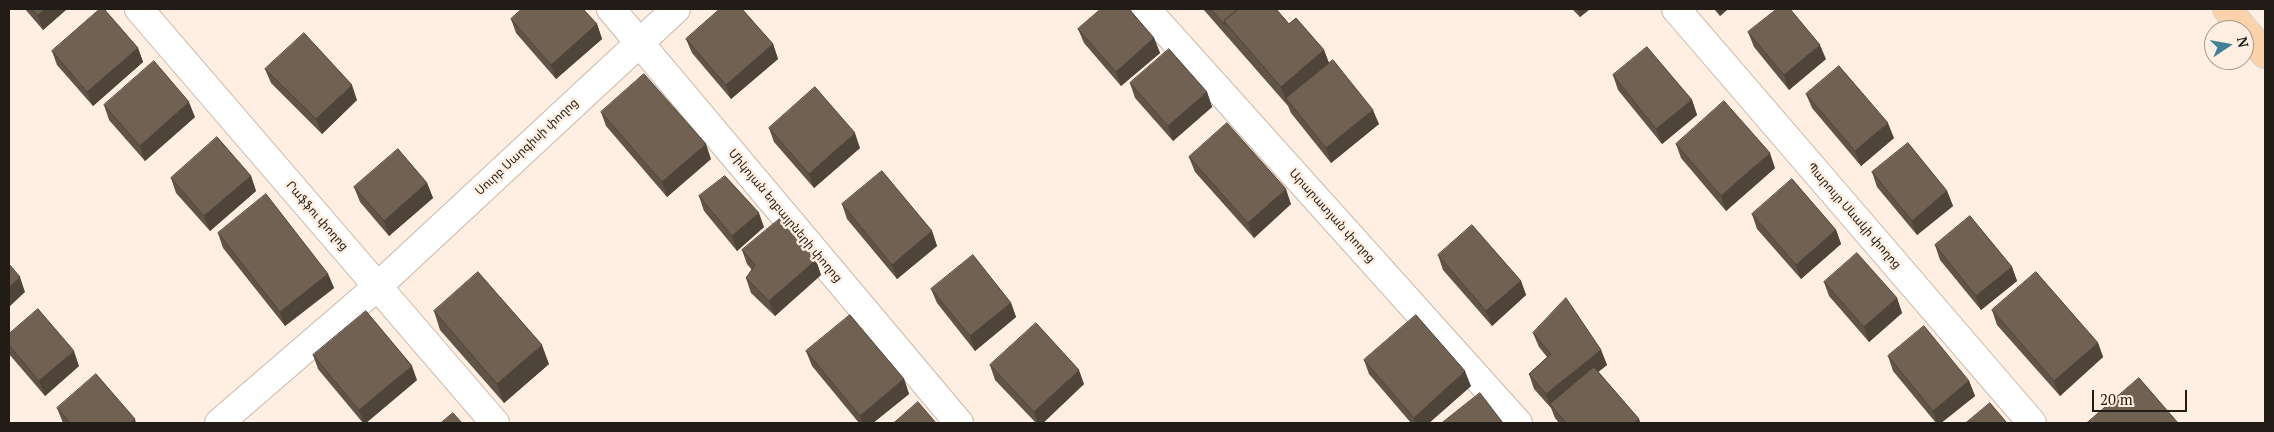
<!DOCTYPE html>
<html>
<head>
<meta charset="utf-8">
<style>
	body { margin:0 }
	#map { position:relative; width:2274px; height:432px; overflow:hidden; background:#feefe2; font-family:"PT Serif",serif }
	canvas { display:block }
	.frame { position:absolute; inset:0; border:10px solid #221c16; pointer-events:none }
	.north { position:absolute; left:2204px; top:20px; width:50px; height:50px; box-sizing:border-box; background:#feefe2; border:1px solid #a69b90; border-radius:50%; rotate:78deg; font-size:14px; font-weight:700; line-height:20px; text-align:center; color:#221c16 }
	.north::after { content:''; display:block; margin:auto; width:18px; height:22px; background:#438296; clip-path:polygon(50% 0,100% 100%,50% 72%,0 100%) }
	.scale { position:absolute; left:2092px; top:390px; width:95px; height:22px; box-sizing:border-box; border:2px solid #221c16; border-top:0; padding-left:6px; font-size:15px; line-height:18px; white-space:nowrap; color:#221c16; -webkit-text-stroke:4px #feefe2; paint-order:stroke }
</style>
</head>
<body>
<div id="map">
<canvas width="2274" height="432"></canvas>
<div class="frame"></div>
<div class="north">N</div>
<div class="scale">20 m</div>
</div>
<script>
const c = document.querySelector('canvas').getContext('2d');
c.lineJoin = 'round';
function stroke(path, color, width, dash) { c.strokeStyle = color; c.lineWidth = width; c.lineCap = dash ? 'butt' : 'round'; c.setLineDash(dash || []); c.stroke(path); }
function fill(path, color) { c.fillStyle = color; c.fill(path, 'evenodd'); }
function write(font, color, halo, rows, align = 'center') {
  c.font = font + ' "PT Serif","Noto Sans Armenian",serif'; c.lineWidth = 5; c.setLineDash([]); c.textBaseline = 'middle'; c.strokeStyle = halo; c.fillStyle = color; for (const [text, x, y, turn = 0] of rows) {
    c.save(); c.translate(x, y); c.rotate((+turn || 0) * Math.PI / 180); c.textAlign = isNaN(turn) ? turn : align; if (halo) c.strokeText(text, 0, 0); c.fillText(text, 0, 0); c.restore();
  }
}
const minor = new Path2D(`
	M139 9 495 423
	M611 9 959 423
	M1146 9 1518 423
	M1676 9 2032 423
	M219 423 378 286 676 9`);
const trunk = new Path2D(`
	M2227 9 2265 54`);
const wall = new Path2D(`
	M25 9H67L43 30Z
	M1203 9H1276L1289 24 1324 50 1329 63 1379 124 1331 163 1291 113 1288 106Z
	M1572 9H1590L1580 17Z
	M1714 9H1728L1720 16Z
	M511 19 597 24 602 39 556 79 516 33Z
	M1078 29 1154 38 1160 53 1121 86 1084 43Z
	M1748 32 1826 59 1789 90 1754 47Z
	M686 39 773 44 778 59 731 99 692 53Z
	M138 48 143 62 93 106 57 65 52 51Z
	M265 69 357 100 322 134 271 83Z
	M1613 75 1692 100 1697 115 1662 144 1618 90Z
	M1130 83 1207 92 1212 107 1173 141 1135 98Z
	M1806 94 1894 138 1861 166 1812 108Z
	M104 105 195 117 145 161 109 120Z
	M601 112 711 159 667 197 606 126Z
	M769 128 860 148 814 188 774 142Z
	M1676 144 1775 168 1726 211 1681 158Z
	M1189 157 1291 204 1254 238 1195 172Z
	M1872 172 1947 191 1953 206 1917 235 1877 187Z
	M251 176 256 191 210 231 176 193 171 178Z
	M427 183 433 198 389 236 360 202 354 187Z
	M699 196 764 227 737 251 704 211Z
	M842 204 932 231 937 246 897 279 847 219Z
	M1752 214 1836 230 1841 244 1801 279 1757 229Z
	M218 233 328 274 334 288 285 326 223 248Z
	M1935 245 2012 267 2017 281 1981 310 1940 260Z
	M742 250 816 260 821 275 775 316 751 293 746 278 752 270 747 264Z
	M1438 255 1521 281 1526 295 1492 326 1443 270Z
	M1824 282 1897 298 1902 313 1869 342 1829 296Z
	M931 289 1011 303 1016 317 975 351 937 303Z
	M1992 310 2098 343 2103 357 2060 396 1997 325Z
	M434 311 549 364 504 403 440 330Z
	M1533 333 1601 350 1607 365 1598 372 1639 419 1640 423H1559L1555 418 1551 408 1534 389 1529 374 1547 357 1539 347Z
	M9 334 79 366 45 396 9 354Z
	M806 351 904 379 909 394 873 423H859L812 366Z
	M313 355 417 380 366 423H363L318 369Z
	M1888 356 1969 381 1975 396 1941 423H1936L1893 371Z
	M1364 360 1471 386 1429 423H1411L1369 374Z
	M990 365 1084 384 1043 423H1036L995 380Z
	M57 408 136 423H63Z`);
const shadedWall = new Path2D(`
	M45 9H67L43 30 38 15Z
	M1577 9H1590L1580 17Z
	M1717 9H1728L1720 16Z
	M597 24 602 39 556 79 551 65Z
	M1154 38 1160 53 1121 86 1116 72Z
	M773 44 778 59 731 99 726 85Z
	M1820 45 1826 59 1789 90 1784 75Z
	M138 48 143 62 93 106 87 92Z
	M1324 50 1331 69 1286 98 1288 106 1281 87Z
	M352 85 357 100 322 134 316 119Z
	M1207 92 1212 107 1173 141 1168 126Z
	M1692 100 1697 115 1662 144 1656 129Z
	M189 102 195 117 145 161 140 146Z
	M1373 110 1379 124 1331 163 1326 148Z
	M1888 123 1894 138 1861 166 1855 151Z
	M855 133 860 148 814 188 809 174Z
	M706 144 711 159 667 197 662 182Z
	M1770 153 1775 168 1726 211 1721 196Z
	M251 176 256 191 210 231 204 216Z
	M427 183 433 198 389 236 384 221Z
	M1286 189 1291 204 1254 238 1248 223Z
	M1947 191 1953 206 1917 235 1912 221Z
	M759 213 764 227 737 251 732 236Z
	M1836 230 1841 244 1801 279 1796 265Z
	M932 231 937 246 897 279 892 265Z
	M816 260 821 275 775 316 769 301Z
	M2012 267 2017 281 1981 310 1976 296Z
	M328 274 334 288 285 326 280 312Z
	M20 277 25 292 9 307V287Z
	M1521 281 1526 295 1492 326 1486 311Z
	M1897 298 1902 313 1869 342 1864 327Z
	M1011 303 1016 317 975 351 970 336Z
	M2098 343 2103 357 2060 396 2054 381Z
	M542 345 549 364 504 403 497 384Z
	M1601 350 1607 365 1553 408 1550 404 1546 394Z
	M74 351 79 366 45 396 39 381Z
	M412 366 417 380 366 423H364L359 410Z
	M1079 370 1084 384 1043 423H1038L1034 412Z
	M1465 371 1471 386 1429 423H1416L1414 418Z
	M904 379 909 394 873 423H863L860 416Z
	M1969 381 1975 396 1941 423H1937L1933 411Z
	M135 419 136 423H130Z
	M1639 419 1640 423H1634Z`);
const building = new Path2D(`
	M32 9H45L38 15Z
	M100 9H104L138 48 87 92 52 51Z
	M522 9H583L597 24 551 65 511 19Z
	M720 9H742L773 44 726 85 686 39Z
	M1101 9H1129L1154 38 1116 72 1078 29Z
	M1211 9H1238L1224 21 1225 25Z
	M1238 9H1276L1289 24 1296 18 1324 50 1281 87 1224 21Z
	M1777 9H1790L1820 45 1784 75 1748 32Z
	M304 33 352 85 316 119 265 69Z
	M1647 47 1692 100 1656 129 1613 75Z
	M1169 49 1207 92 1168 126 1130 83Z
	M1333 60 1373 110 1326 148 1286 98Z
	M154 61 189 102 140 146 104 105Z
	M1839 66 1888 123 1855 151 1806 94Z
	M644 74 706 144 662 182 601 112Z
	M815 87 855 133 809 174 769 128Z
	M1724 101 1770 153 1721 196 1676 144Z
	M1227 123 1286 189 1248 223 1189 157Z
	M217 137 251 176 204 216 171 178Z
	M1908 143 1947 191 1912 221 1872 172Z
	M398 149 427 183 384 221 354 187Z
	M882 171 932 231 892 265 842 204Z
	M725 176 759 213 732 236 699 196Z
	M1792 179 1836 230 1796 265 1752 214Z
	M266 194 328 274 280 312 218 233Z
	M1970 216 2012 267 1976 296 1935 245Z
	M782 217 816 260 769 301 746 278 755 265 742 250Z
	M1472 225 1521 281 1486 311 1438 255Z
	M1857 253 1897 298 1864 327 1824 282Z
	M973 255 1011 303 970 336 931 289Z
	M9 264 20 277 9 287Z
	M478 272 542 345 497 384 434 311Z
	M2036 272 2098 343 2054 381 1992 310Z
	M1566 298 1601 350 1546 394 1529 374 1551 354 1533 333Z
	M38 309 74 351 39 381 9 345V334Z
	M366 311 412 366 359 410 313 355Z
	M850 315 904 379 860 416 806 351Z
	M1416 315 1465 371 1414 418 1364 360Z
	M1036 323 1079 370 1034 412 990 365Z
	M1924 326 1969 381 1933 411 1888 356Z
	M1594 367 1639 419 1634 423H1566L1550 404Z
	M96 374 135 419 130 423H70L57 408Z
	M2139 378 2178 423H2087Z
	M1480 393 1503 423H1442Z
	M918 402 936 423H894Z
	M1990 403 2007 423H1966Z
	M453 413 462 423H441Z`);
const streetNames = [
	["Սուրբ Սարգիսի փողոց",527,147,-43],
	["Րաֆֆու փողոց",317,216,49],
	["Միկոյան եղբայրների փողոց",785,216,50],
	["Արարատյան փողոց",1332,216,48],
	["Պարույր Սևակի փողոց",1854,216,49]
];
stroke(minor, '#cab9a9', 30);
stroke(trunk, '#d7d6d5', 30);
stroke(minor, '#fff', 28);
stroke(trunk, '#fbd2aa', 28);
fill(wall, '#605347');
fill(shadedWall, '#4e4439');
fill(building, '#706152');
stroke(building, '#4e4439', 1);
write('12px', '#221c16', '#feefe2', streetNames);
</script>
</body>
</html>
